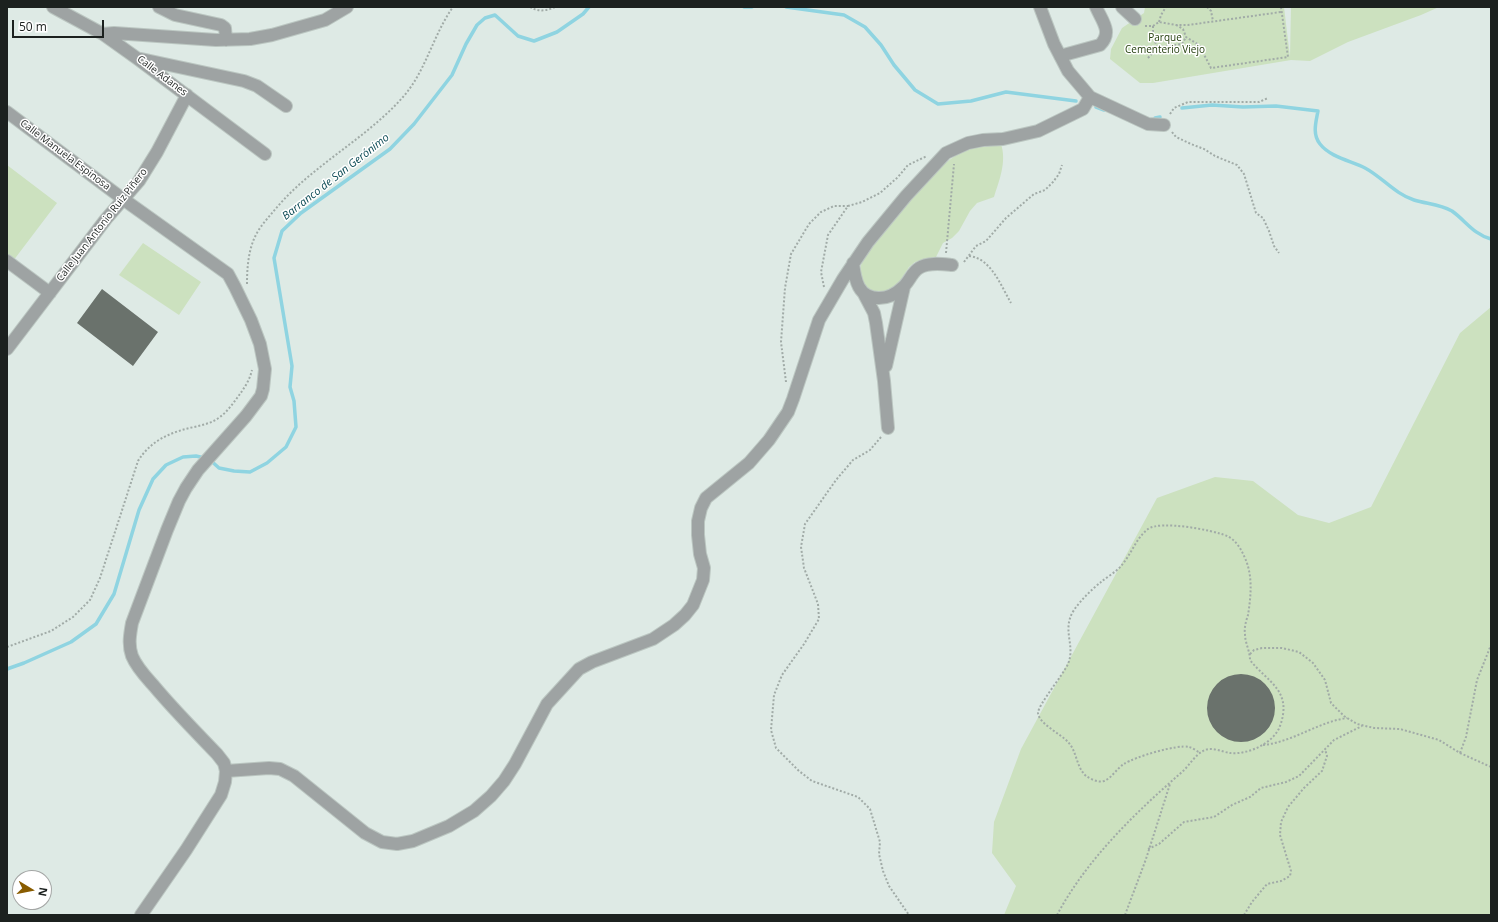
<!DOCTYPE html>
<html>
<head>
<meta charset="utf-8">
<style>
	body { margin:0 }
	#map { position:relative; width:1498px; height:922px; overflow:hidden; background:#deeae5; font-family:"Open Sans",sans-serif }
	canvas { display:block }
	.frame { position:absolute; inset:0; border:8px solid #1c211f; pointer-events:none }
	.north { position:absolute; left:12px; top:870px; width:40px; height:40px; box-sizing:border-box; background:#fff; border:1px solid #a4a6a5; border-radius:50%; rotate:100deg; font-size:11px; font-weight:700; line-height:16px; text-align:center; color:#1c211f }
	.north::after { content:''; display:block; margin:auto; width:14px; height:18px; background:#895c00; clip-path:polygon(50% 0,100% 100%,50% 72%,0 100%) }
	.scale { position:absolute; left:12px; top:20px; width:92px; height:18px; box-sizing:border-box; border:2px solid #1c211f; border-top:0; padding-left:5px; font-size:12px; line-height:14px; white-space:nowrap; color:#1c211f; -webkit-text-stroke:3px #fff; paint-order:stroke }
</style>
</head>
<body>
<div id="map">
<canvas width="1498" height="922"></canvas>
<div class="frame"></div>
<div class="north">N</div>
<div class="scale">50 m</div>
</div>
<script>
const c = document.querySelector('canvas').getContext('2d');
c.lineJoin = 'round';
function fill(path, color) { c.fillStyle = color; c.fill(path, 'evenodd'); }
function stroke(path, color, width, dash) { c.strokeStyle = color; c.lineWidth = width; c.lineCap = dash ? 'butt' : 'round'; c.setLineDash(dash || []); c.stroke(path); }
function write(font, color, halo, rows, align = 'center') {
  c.font = font + ' "Open Sans",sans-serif'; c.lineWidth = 3; c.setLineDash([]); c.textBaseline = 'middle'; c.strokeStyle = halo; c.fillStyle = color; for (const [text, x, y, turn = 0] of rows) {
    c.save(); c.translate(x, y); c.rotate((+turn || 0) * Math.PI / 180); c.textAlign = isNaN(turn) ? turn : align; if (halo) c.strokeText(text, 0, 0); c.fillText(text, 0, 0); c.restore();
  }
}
const green = new Path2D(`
	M1145 7H1284L1290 57 1291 7H1439L1421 15 1348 42 1310 61 1291 60 1153 83H1140L1110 59 1111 49 1122 28 1144 13Z
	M1001 144C1007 162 999 181 994 197L977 203 970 211 959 231 952 238 943 243 935 259H927L915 262 909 267 896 287 888 293 871 292 866 289 859 275 861 265 878 235 939 168 960 152 974 148Z
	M7 165 57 203 7 269Z
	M143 243 201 282 179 315 119 275Z
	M1491 307V915H1004L1016 886 992 853 994 822 1021 749 1157 498 1215 477 1253 481 1298 515 1329 523 1371 507 1460 333Z`);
const stream = new Path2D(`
	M744 7H752
	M786 7 844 15 865 27 881 45 894 65 915 90 938 104 971 101 1006 92 1076 101
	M1096 107 1104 110
	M1182 108 1212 105 1243 107 1276 106 1318 111C1316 122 1312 134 1320 144 1330 157 1351 161 1365 168 1382 177 1395 194 1414 200 1427 204 1440 204 1452 211 1466 221 1473 234 1491 239
	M1155 118 1160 117
	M7 669 24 663 71 642 96 624 114 594 139 510 153 479 166 465 183 457 196 456 209 459 219 468 234 471 250 472 267 463 286 447 296 427 294 401 290 387 292 366 274 258 282 231 301 213 390 149 414 124 452 75 466 44 477 25 485 18 495 15 518 36 534 41 557 32 583 14 589 7`);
const building = new Path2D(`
	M102 289 158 332 133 366 77 323Z
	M1207 708a34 34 0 1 1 68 0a34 34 0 1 1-68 0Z`);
const path = new Path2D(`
	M530 7C538 12 547 11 555 7
	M1207 7 1211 11 1213 21
	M1159 22 1161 15 1166 7
	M1176 25 1183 29 1186 37 1199 45 1211 68 1288 57 1281 7
	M1145 26H1153L1159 22 1176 25H1188L1281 12
	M1153 26V33L1157 48 1182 44 1186 37
	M1148 58 1157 48
	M1170 114 1174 108 1188 102H1259L1268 98
	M1172 132 1176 137 1191 144 1204 149 1215 156 1237 165 1244 174 1256 213 1263 218 1269 231 1274 246 1279 253
	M946 253 954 164
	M969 256C991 258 1001 286 1011 303
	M964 262 976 246 986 241 1006 218 1034 194 1045 190 1053 182 1059 174 1062 165
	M247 284C247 270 248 253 254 239 258 229 266 220 273 212 310 166 364 141 403 97 426 71 433 35 453 7
	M824 287 821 272 828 235 848 206 862 202 880 193 898 177 908 165 927 156
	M786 382 781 342 785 288 791 254 809 224 821 212 834 206H848
	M881 437 870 450 853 460 836 480 805 524 801 547 804 568 818 604 819 619 804 644 782 675 774 695 771 730 776 748 799 771 812 781 858 797 870 809 880 842 879 854 883 871 889 886 909 915
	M7 647 51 631 73 617 90 600 100 578 138 461C151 440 171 432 194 427 203 425 212 423 220 417 228 411 234 402 240 394 245 387 250 379 252 370
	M1250 654 1254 650 1262 648H1282L1299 652 1313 663 1325 680 1331 703 1344 716 1357 724 1374 728 1400 729 1439 740 1460 753 1491 767
	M1263 745C1293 742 1318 722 1347 718
	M1460 753 1466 737 1477 680 1491 645
	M1148 849 1159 844 1184 822 1214 817 1232 805 1250 797 1261 788 1286 782 1299 776 1334 740 1362 726
	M1057 915C1087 859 1135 813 1182 772 1189 766 1195 755 1203 751 1211 746 1222 752 1230 753 1248 755 1274 743 1280 726 1293 690 1267 682 1250 660 1250 651 1245 643 1245 634 1244 628 1246 621 1248 615 1251 596 1253 576 1245 558 1241 549 1236 540 1227 536 1213 530 1160 520 1148 529 1136 538 1131 555 1121 566 1116 572 1107 577 1101 582 1092 589 1081 600 1074 610 1061 630 1076 645 1068 664 1063 675 1038 705 1038 713 1039 724 1061 734 1068 742 1077 751 1076 767 1086 776 1091 779 1098 783 1104 781 1112 778 1117 768 1124 764 1134 757 1178 744 1189 747 1193 748 1197 751 1200 753
	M1125 915 1146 859 1170 784
	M1244 915 1252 902 1267 884 1281 881 1290 876 1291 871 1280 835 1281 822 1288 807 1304 788 1322 771 1327 756 1325 749`);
const minor = new Path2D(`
	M53 7 103 34 138 59 265 154
	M159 7 175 15 221 25 225 28 226 40
	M1040 7 1054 44 1068 71 1090 97 1148 124 1164 125
	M1122 7 1135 19
	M103 34 114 33 216 40 250 39 272 35 325 20 347 7
	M1060 56 1100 45C1113 32 1102 21 1096 7
	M141 59 244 81 257 86 286 106
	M7 112 123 199 228 274 235 287 251 320 260 344 265 369 263 389 261 396 246 416 198 470 186 488 179 501 167 530 132 623C130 634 128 645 132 656 137 668 146 677 154 686 174 710 196 732 217 754L224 763 226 771 225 782 221 795 186 850 141 915
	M7 261 50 293
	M853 263C855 280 858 298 879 298 889 298 896 294 903 287 909 282 912 272 919 268 928 262 942 264 952 265
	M864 294 874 313 876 323 884 381 888 428
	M7 349 106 219 139 181 157 152 187 95
	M886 366 904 287
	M226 771 269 768 280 769 294 776 365 833 382 842 397 844 413 841 449 826 474 811 491 796 504 781 515 764 547 704 579 669 592 662 653 639 674 625 685 615 693 605 703 580 704 568 700 554 698 535V521L701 508 706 498 749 463 769 440 788 412 793 399 819 320 843 279 868 242 906 196 946 153 968 143 983 140 1003 139 1038 131 1083 109 1090 97`);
const parkNames = [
	["Parque",1165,38],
	["Cementerio Viejo",1165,50]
];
const streetNames = [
	["Calle Adanes",162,76,37],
	["Calle Manuela Espinosa",65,155,37],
	["Calle Juan Antonio Ruiz Piñero",102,225,-52]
];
const waterNames = [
	["Barranco de San Gerónimo",336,177,-38]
];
fill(green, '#cce1bf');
stroke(stream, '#8fd4e1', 3.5);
fill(building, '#6a726c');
stroke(minor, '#bbc6c1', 14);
stroke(path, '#a1aba7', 2, [2, 2]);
stroke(minor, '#9ea3a3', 12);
write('10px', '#233e0c', '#fff', parkNames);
write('10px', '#1c211f', '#fff', streetNames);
write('italic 11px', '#0b4a54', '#fff', waterNames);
</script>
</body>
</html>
